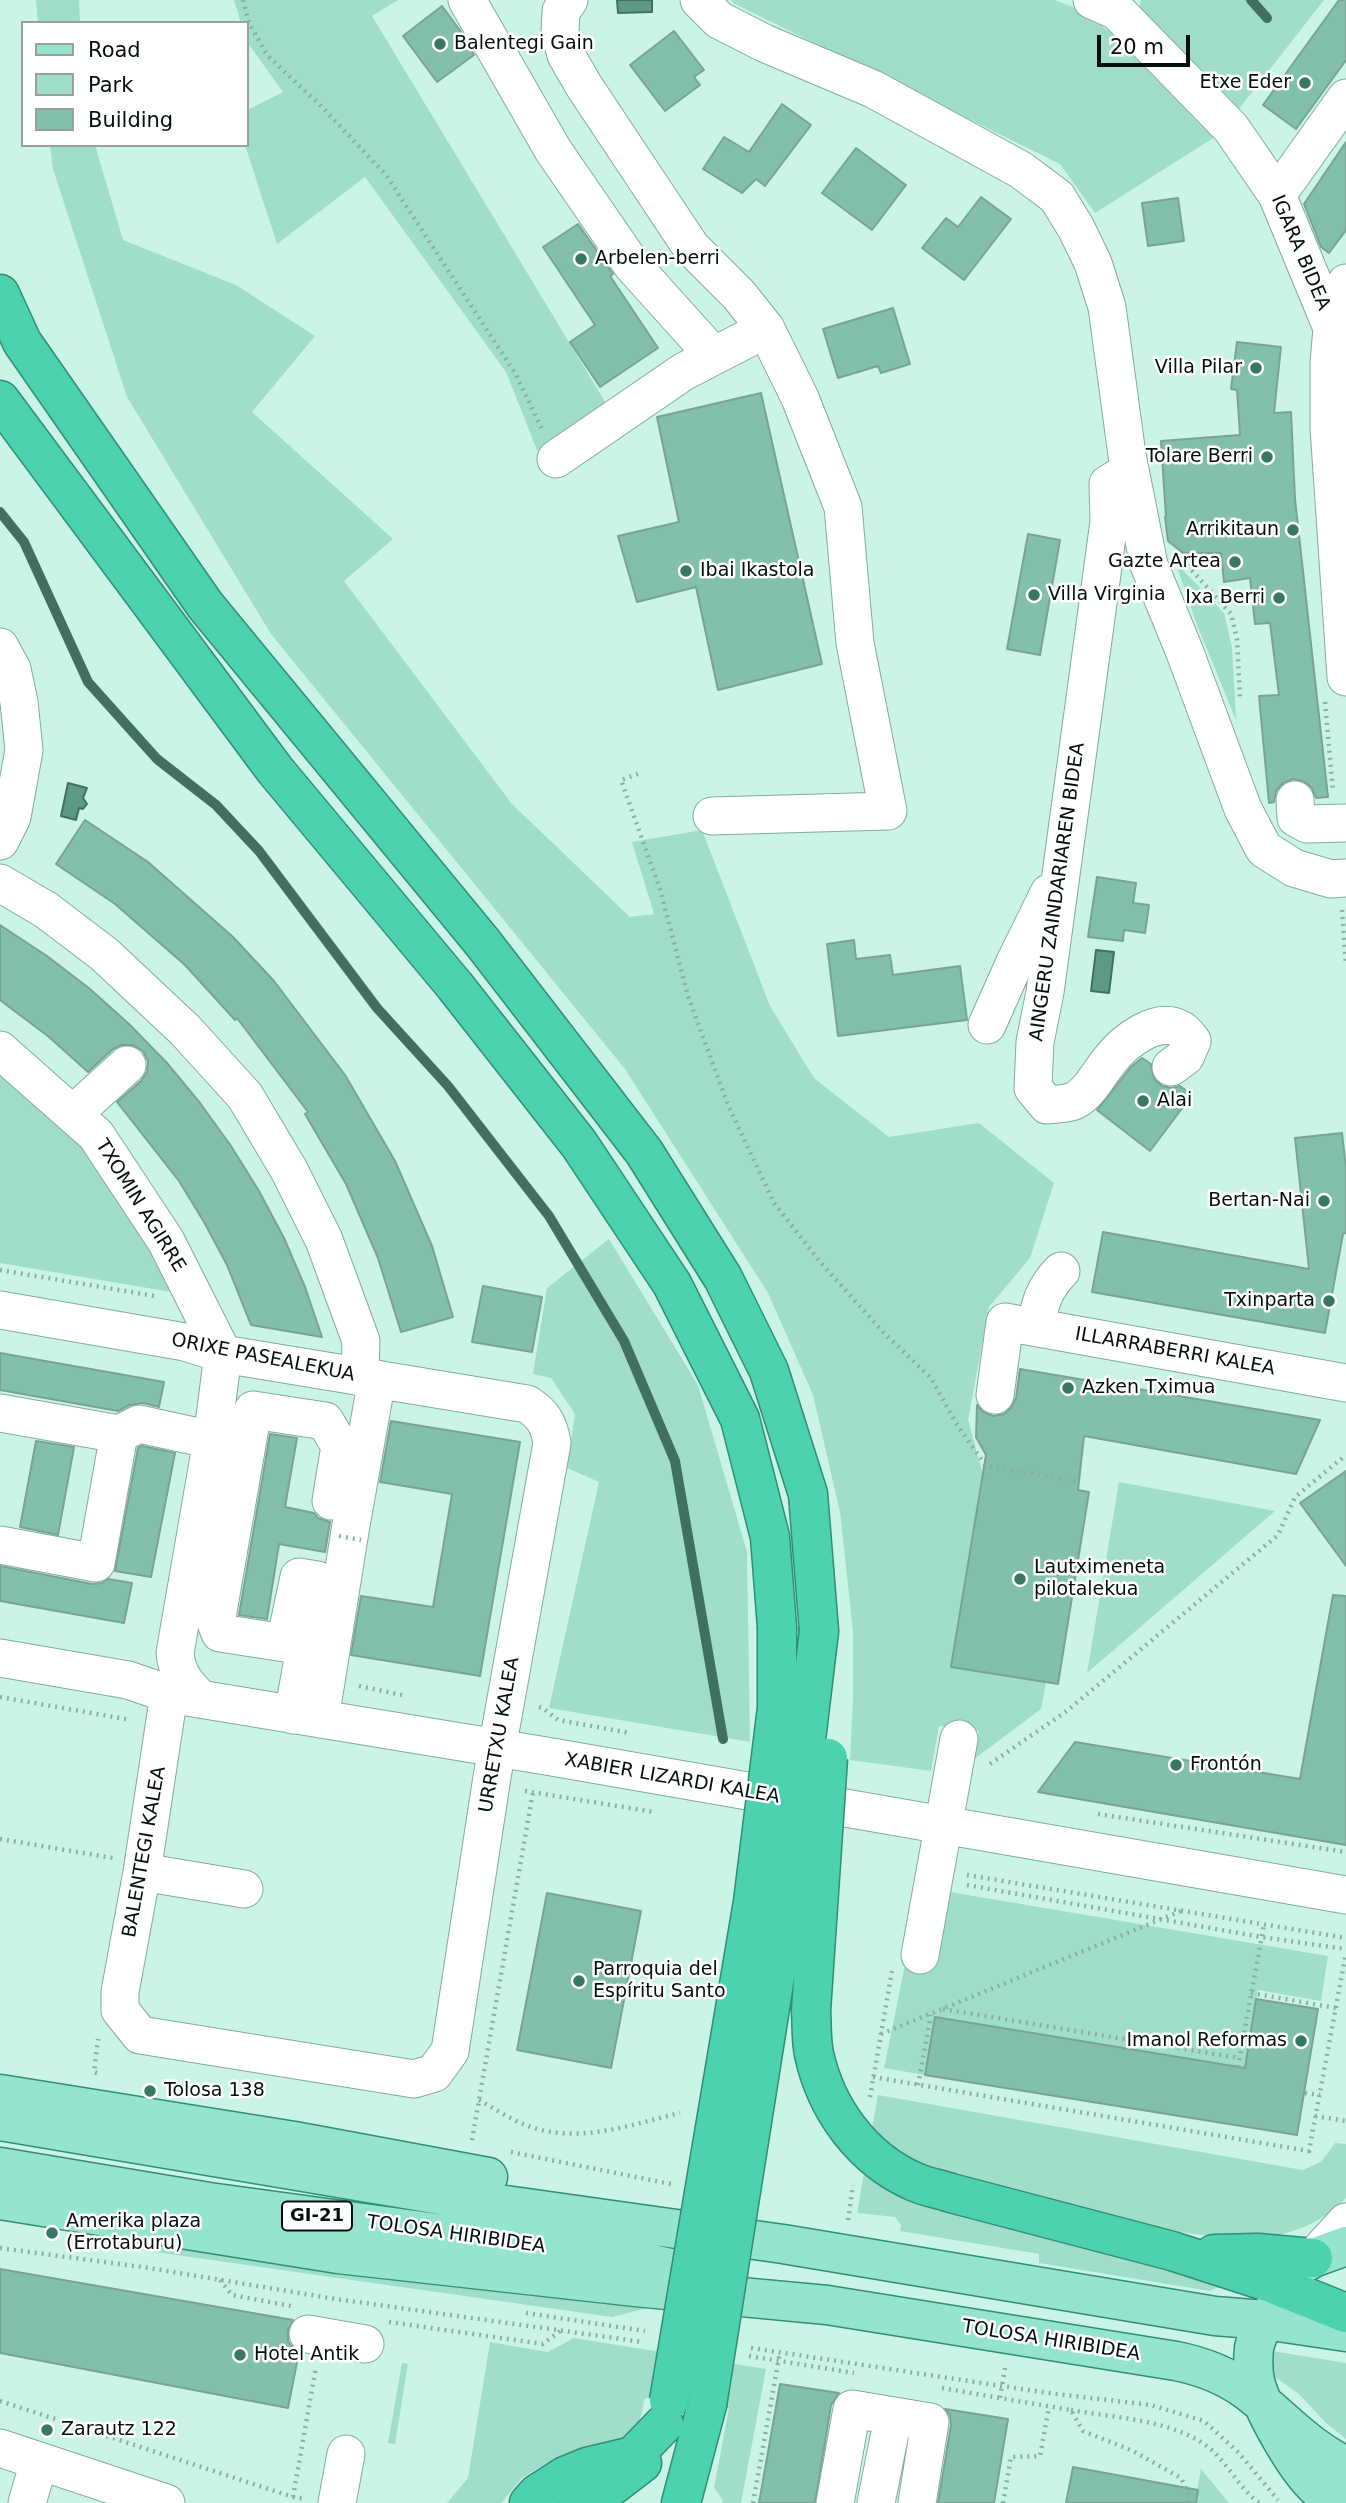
<!DOCTYPE html>
<html>
<head>
<meta charset="utf-8">
<style>
	body { margin:0 }
	#map { position:relative; width:1346px; height:2503px; overflow:hidden; background:#caf5e6; font-family:"DejaVu Sans",sans-serif }
	canvas { display:block }
	.legend { position:absolute; left:21px; top:21px; width:228px; height:126px; box-sizing:border-box; background:#fff; border:2px solid #9a9f9e; margin:0; padding:9px 12px; list-style:none; font-size:21px; color:#03100c }
	.legend li { display:flex; align-items:center; gap:14px; height:35px }
	.legend b { width:35px; border:2px solid #9a9f9e }
	.scale { position:absolute; left:1097px; top:35px; width:93px; height:32px; box-sizing:border-box; border:4px solid #03100c; border-top:0; padding-left:9px; font-size:21px; line-height:24px; white-space:nowrap; color:#03100c; -webkit-text-stroke:5px #fff; paint-order:stroke }
</style>
</head>
<body>
<div id="map">
<canvas width="1346" height="2503"></canvas>
<ul class="legend">
<li><b style="height:9px;background:#94e4ce"></b>Road</li>
<li><b style="height:19px;background:#a0dec9"></b>Park</li>
<li><b style="height:19px;background:#82c0ac"></b>Building</li>
</ul>
<div class="scale">20 m</div>
</div>
<script>
const c = document.querySelector('canvas').getContext('2d');
c.lineJoin = 'round';
function fill(path, color) { c.fillStyle = color; c.fill(path, 'evenodd'); }
function stroke(path, color, width, dash) { c.strokeStyle = color; c.lineWidth = width; c.lineCap = dash ? 'butt' : 'round'; c.setLineDash(dash || []); c.stroke(path); }
function write(font, color, halo, rows, align = 'center') {
  c.font = font + ' "DejaVu Sans",sans-serif'; c.lineWidth = 5; c.setLineDash([]); c.textBaseline = 'middle'; c.strokeStyle = halo; c.fillStyle = color; for (const [text, x, y, turn = 0] of rows) {
    c.save(); c.translate(x, y); c.rotate((+turn || 0) * Math.PI / 180); c.textAlign = isNaN(turn) ? turn : align; if (halo) c.strokeText(text, 0, 0); c.fillText(text, 0, 0); c.restore();
  }
}
const green = new Path2D(`
	M36 0H79L80 23H38Z
	M234 0H398L372 16 607 405 537 450 506 372 365 177 277 244 245 145H247V110L283 92 247 42V23H241Z
	M731 0H1054L1078 9 1144 55 1218 135 1095 213 1060 164 733 3Z
	M1141 0H1324L1235 114 1138 13Z
	M50 145H95L123 240 236 285 315 336 252 412 393 539 344 581 512 804 630 917 654 914 632 842 702 830 770 1006 814 1078 889 1137 979 1123 1054 1183 1030 1258 989 1307 968 1420 983 1475 952 1667 1046 1682 1041 1709 973 1760 979 1731 939 1726 931 1771 850 1760 853 1699V1632L840 1512 813 1395 768 1293 625 1069 271 634 127 397 53 169Z
	M1181 568 1224 613 1232 647 1236 720 1197 625 1178 570Z
	M0 1070 68 1128 132 1209 177 1293 0 1263Z
	M609 1239 698 1385 747 1552 750 1742 549 1708 599 1482 567 1468 575 1414 551 1378 533 1374 547 1288Z
	M1119 1482 1275 1511 1087 1673Z
	M950 1892 1328 1956 1321 2001 1258 1990 1245 2068 935 2017 925 2075 884 2068 906 1960 936 1965Z
	M878 2095 1303 2170 1321 2162 1335 2143 1346 2144V2198C1290 2256 1214 2237 1144 2226L1221 2286 1210 2291 1039 2263V2254L900 2231 901 2225 895 2217 857 2213Z
	M87 2235 648 2308 612 2317 85 2242Z
	M574 2338 766 2369 741 2503H722L723 2500 714 2488 729 2408 645 2398 638 2427 617 2442 545 2464 522 2478 501 2503H447L468 2478 490 2342 548 2352Z
	M1266 2350 1346 2363V2439L1325 2422 1299 2394 1265 2370Z
	M402 2363 408 2364 395 2444 388 2443Z
	M1201 2469 1229 2503H1195Z`);
const water = new Path2D(`
	M617 0H652V12L618 13Z
	M68 783 87 788 83 798 87 804 83 809 79 808 76 820 61 816Z
	M1096 950 1114 952 1109 993 1091 991Z`);
const stream = new Path2D(`
	M1251 0 1267 18
	M0 512 24 542 88 682 157 759 216 805 259 851 377 1008 448 1086 549 1216 624 1341 675 1461 723 1739`);
const building = new Path2D(`
	M1339 0H1346V60L1296 129 1263 105Z
	M442 6 459 29 474 55 437 82 403 36Z
	M674 31 704 70 694 77 700 85 665 111 630 65Z
	M782 104 811 125 765 186 756 179 742 193 703 169 724 137 749 152Z
	M1346 142V230L1329 253 1321 247 1304 204Z
	M856 148 906 185 872 230 822 193Z
	M981 197 1011 219 964 280 922 248 946 218 958 227Z
	M1178 198 1184 241 1148 246 1142 203Z
	M578 224 613 274 610 276 658 348 600 387 570 342 595 325 543 247Z
	M893 308 910 364 881 373 878 366 838 378 823 329Z
	M1237 342 1281 347 1274 413 1291 412 1295 499 1328 797 1316 798 1312 788 1305 782 1293 779 1283 783 1276 791 1274 802 1269 803 1259 696 1279 695 1270 623 1255 624 1250 578 1224 582 1221 553H1183L1168 541 1165 517H1166L1161 441 1240 435 1237 390 1231 389Z
	M761 393 822 664 718 690 696 587 637 602 618 536 679 522 657 417Z
	M1028 534 1060 540 1040 655 1007 649Z
	M85 820 148 862 233 937 274 981 345 1075 395 1161 432 1246 453 1317 401 1332 378 1258 346 1184 305 1114 308 1112 237 1018 235 1020 185 965 115 904 56 864Z
	M1097 877 1136 883 1133 903 1149 905 1145 933 1124 930 1123 941 1088 937Z
	M0 925 47 956 90 989 129 1024 167 1063 200 1103 231 1146 259 1191 284 1238 305 1287 322 1337 251 1325 227 1265 204 1222 179 1181 117 1102 141 1081 147 1072 148 1061 143 1051 133 1045H122L113 1049 88 1072 49 1037 0 1000Z
	M854 940 856 959 890 955 893 975 960 966 967 1020 838 1036 827 944Z
	M1142 1058 1151 1064 1154 1079 1162 1086 1172 1088 1180 1086 1192 1095 1150 1151 1097 1110 1131 1067Z
	M1342 1133 1346 1168V1233L1343 1234 1325 1333 1092 1292 1103 1232 1309 1269 1295 1138Z
	M483 1286 542 1297 532 1352 472 1342Z
	M0 1353 164 1382 159 1407 143 1403 130 1405 118 1411 0 1390Z
	M1020 1369 1320 1420 1296 1474 1084 1436 1078 1490 1089 1492 1058 1684 951 1667 986 1455 976 1437 977 1405 983 1412 993 1416 1004 1414 1011 1408 1016 1398Z
	M391 1421 520 1442 480 1676 351 1655 361 1596 433 1607 452 1494 380 1482Z
	M270 1434 297 1438 285 1507 314 1513 318 1518 330 1522 325 1552 279 1544 267 1619 239 1615Z
	M36 1441 74 1447 58 1535 20 1527Z
	M142 1446 175 1453 151 1577 115 1571 138 1448Z
	M1346 1471V1566L1300 1503Z
	M0 1566 92 1584 102 1583 108 1579 132 1583 124 1623 0 1601Z
	M1333 1595 1346 1596V1845L1038 1792 1075 1742 1300 1779Z
	M547 1893 641 1911 611 2068 517 2050Z
	M1256 1999 1318 2009 1297 2135 925 2075 935 2017 1245 2068Z
	M0 2269 293 2320 288 2330V2341L294 2350 299 2352 288 2408 0 2353Z
	M780 2384 839 2393 831 2405 815 2503H759Z
	M945 2409 1008 2419 994 2503H938L951 2425 950 2415Z
	M1073 2467 1198 2490 1196 2503H1066Z`);
const path = new Path2D(`
	M243 0 249 23 267 55 322 107 386 175 515 373 542 429
	M1187 565 1231 614 1237 639 1240 699
	M1325 702 1333 791
	M638 774 621 780 660 889 688 996 728 1105 774 1203 821 1263 884 1333 931 1378 956 1423 986 1466 1080 1482
	M1342 910 1346 964
	M0 1270 155 1296
	M359 1686 402 1695
	M0 1697 131 1720
	M539 1707 543 1708 558 1720 630 1733
	M990 1764 1068 1710 1278 1535 1295 1497 1346 1455
	M525 1791 654 1812
	M1098 1814 1346 1852
	M0 1839 113 1858
	M967 1875 1346 1938
	M967 1885 1261 1937 1346 1949
	M1251 1993 1336 2008
	M943 2009 1239 2058
	M881 2034 1181 1911
	M1238 2067 1264 1924
	M97 2073 94 2072 98 2039
	M873 2077 1309 2151 1346 1953
	M918 2085 931 2015
	M1305 2093 1320 2095
	M870 2097 892 1971
	M479 2100C497 2110 516 2123 537 2129 586 2142 633 2124 680 2113
	M1315 2116 1346 2121
	M472 2140 533 1792
	M511 2152 671 2184
	M848 2220 853 2185
	M0 2248 149 2268 329 2298 643 2342
	M220 2280 232 2295 291 2306
	M526 2313 645 2331
	M389 2322 543 2344 560 2331
	M751 2348 1048 2393 1151 2405 1204 2421 1239 2453 1278 2500
	M749 2356 854 2373
	M1005 2368 1000 2398 1071 2410 1083 2431 1133 2451 1181 2478 1189 2494 1187 2503
	M942 2388 1000 2398
	M0 2401 293 2497 306 2499
	M1071 2410C1116 2418 1182 2420 1216 2454 1231 2470 1241 2489 1259 2503
	M293 2497 316 2367
	M753 2503 780 2352
	M1003 2503 1011 2457 1040 2456 1049 2407`);
const minor = new Path2D(`
	M467 0 553 150 632 265 714 356
	M699 0 719 20 764 43 873 89 1021 170 1057 197 1076 228 1093 263 1107 307 1127 455 1149 565 1184 650 1243 809 1264 849 1294 868 1331 879 1346 878
	M1092 0 1117 11 1231 128 1277 195 1332 328
	M1277 195 1346 98
	M1346 283 1332 328 1329 363V428L1346 677
	M556 459 683 372 766 329 739 295 691 247 584 86 566 55 560 33 561 11 569 0
	M1129 471 1108 484 1109 522 1045 992 1035 1042 1033 1088 1047 1105C1055 1104 1066 1104 1074 1101 1091 1092 1098 1074 1110 1060 1124 1042 1156 1016 1180 1029 1185 1031 1189 1037 1192 1041L1185 1057 1171 1067
	M0 647 12 669 19 702 24 750 12 817 0 841
	M1295 800 1296 818 1307 824 1346 823
	M712 816 888 811 855 643 843 507 800 398 766 329
	M0 883 46 910 104 954 185 1030 245 1096 289 1170 324 1240 361 1341 360 1377
	M987 1025 1015 962 1049 893
	M0 1050 96 1135 166 1241 223 1354
	M73 1114 127 1065
	M0 1310 185 1342 223 1354 527 1404C543 1414 549 1424 552 1443L492 1777 450 2051 434 2073 414 2079 140 2035 120 2010V1992L142 1872 169 1694
	M1035 1327C1040 1304 1044 1288 1061 1271
	M995 1395 1005 1322 1346 1383
	M0 1413 119 1434 139 1424 212 1440
	M0 1545 96 1563 119 1434
	M0 1658 128 1680 169 1694 552 1757 1346 1895
	M201 1699C186 1685 177 1674 175 1653L212 1440 223 1354
	M293 1715 317 1580 299 1577 285 1643 220 1633 216 1623 253 1410 325 1421 340 1446 331 1501
	M320 1719 350 1531 377 1379
	M142 1872 244 1889
	M920 1955 959 1739
	M1313 2258 1346 2222
	M308 2334 365 2344
	M0 2448 166 2503
	M27 2503 39 2462
	M337 2503 346 2454
	M835 2503 852 2409 930 2422 917 2503
	M876 2503 890 2433`);
const major = new Path2D(`
	M0 2094 294 2141 488 2177
	M0 2121 470 2200 783 2244 1215 2316 1265 2320 1346 2332
	M0 2167 209 2202 635 2260 675 2269
	M0 2200 338 2254 635 2287 827 2305 1176 2361C1201 2366 1225 2375 1246 2390 1280 2415 1307 2448 1346 2466
	M1286 2274 1313 2258 1346 2246
	M1280 2301C1269 2316 1258 2330 1254 2348 1253 2358 1253 2371 1255 2381 1262 2409 1298 2474 1321 2491 1328 2497 1338 2499 1346 2502`);
const highway = new Path2D(`
	M0 294 22 342 205 605 483 943 644 1152 723 1278 769 1371 808 1494 819 1631
	M0 400 275 770 455 986 579 1144 672 1284 740 1419 770 1537 777 1627
	M951 2193 1172 2251 1271 2283 1346 2313
	M1214 2254 1258 2253 1313 2258
	M578 2501 612 2486 642 2463
	M529 2503 537 2494 565 2476 587 2467 633 2456 664 2424
	M681 2503 707 2405`);
const pathBridge = new Path2D(`
	M339 1536 361 1540`);
const highwayBridge = new Path2D(`
	M828 1758 811 2011C812 2025 811 2040 814 2054 826 2109 862 2159 915 2182 926 2187 939 2189 951 2193
	M669 2401 753 1902 777 1708V1627
	M707 2405 786 1907 819 1631`);
const markers = [
	[440,44,7,"#387764"],
	[1305,83,7,"#387764"],
	[581,259,7,"#387764"],
	[1256,368,7,"#387764"],
	[1267,457,7,"#387764"],
	[1293,530,7,"#387764"],
	[1235,562,7,"#387764"],
	[686,571,7,"#387764"],
	[1034,595,7,"#387764"],
	[1279,598,7,"#387764"],
	[1143,1101,7,"#387764"],
	[1324,1201,7,"#387764"],
	[1329,1301,7,"#387764"],
	[1068,1388,7,"#387764"],
	[1020,1579,7,"#387764"],
	[1176,1765,7,"#387764"],
	[579,1981,7,"#387764"],
	[1301,2041,7,"#387764"],
	[150,2091,7,"#387764"],
	[52,2233,7,"#387764"],
	[240,2355,7,"#387764"],
	[47,2430,7,"#387764"]
];
const shields = [
	[317,2216,70]
];
const shieldNames = [
	["GI-21",317,2216]
];
const poiNames = [
	["Balentegi Gain",454,44],
	["Etxe Eder",1291,83,"right"],
	["Arbelen-berri",595,259],
	["Villa Pilar",1242,368,"right"],
	["Tolare Berri",1253,457,"right"],
	["Arrikitaun",1279,530,"right"],
	["Gazte Artea",1221,562,"right"],
	["Ibai Ikastola",700,571],
	["Villa Virginia",1048,595],
	["Ixa Berri",1265,598,"right"],
	["Alai",1157,1101],
	["Bertan-Nai",1310,1201,"right"],
	["Txinparta",1315,1301,"right"],
	["Azken Tximua",1082,1388],
	["Lautximeneta",1034,1568],
	["pilotalekua",1034,1590],
	["Frontón",1190,1765],
	["Parroquia del",593,1970],
	["Espíritu Santo",593,1992],
	["Imanol Reformas",1287,2041,"right"],
	["Tolosa 138",164,2091],
	["Amerika plaza",66,2222],
	["(Errotaburu)",66,2244],
	["Hotel Antik",254,2355],
	["Zarautz 122",61,2430]
];
const streetNames = [
	["IGARA BIDEA",1300,253,67],
	["AINGERU ZAINDARIAREN BIDEA",1058,892,-82],
	["TXOMIN AGIRRE",140,1206,58],
	["ILLARRABERRI KALEA",1175,1352,10],
	["ORIXE PASEALEKUA",263,1358,11],
	["URRETXU KALEA",500,1735,-80],
	["XABIER LIZARDI KALEA",672,1779,10],
	["BALENTEGI KALEA",145,1852,-80],
	["TOLOSA HIRIBIDEA",456,2235,8],
	["TOLOSA HIRIBIDEA",1051,2341,9]
];
fill(green, '#a0dec9');
fill(water, '#5c9986');
stroke(water, '#417061', 2);
stroke(stream, '#417061', 10);
fill(building, '#82c0ac');
stroke(building, '#7aa395', 2);
stroke(minor, '#83ab9e', 39);
stroke(major, '#328e75', 41);
stroke(highway, '#328e75', 41);
stroke(path, '#8dafa3', 4.5, [2, 5]);
stroke(minor, '#fff', 37);
stroke(major, '#94e4ce', 38);
stroke(highway, '#4cd2ae', 38);
stroke(highwayBridge, '#328e75', 41, []);
stroke(pathBridge, '#8dafa3', 4.5, [2, 5]);
stroke(highwayBridge, '#4cd2ae', 38);
for (const [x, y, r, color] of markers) { const dot = new Path2D(); dot.arc(x, y, r, 0, 2 * Math.PI); c.fillStyle = color; c.fill(dot); stroke(dot, '#fff', 2.5); }
for (const [x, y, w] of shields) { const box = new Path2D(); box.roundRect(x - w / 2, y - 14.5, w, 29, 5); c.fillStyle = '#fff'; c.fill(box); stroke(box, '#03100c', 2); }
write('bold 18px', '#03100c', null, shieldNames);
write('19px', '#03100c', '#fff', poiNames, 'left');
write('19px', '#03100c', '#fff', streetNames);
</script>
</body>
</html>
